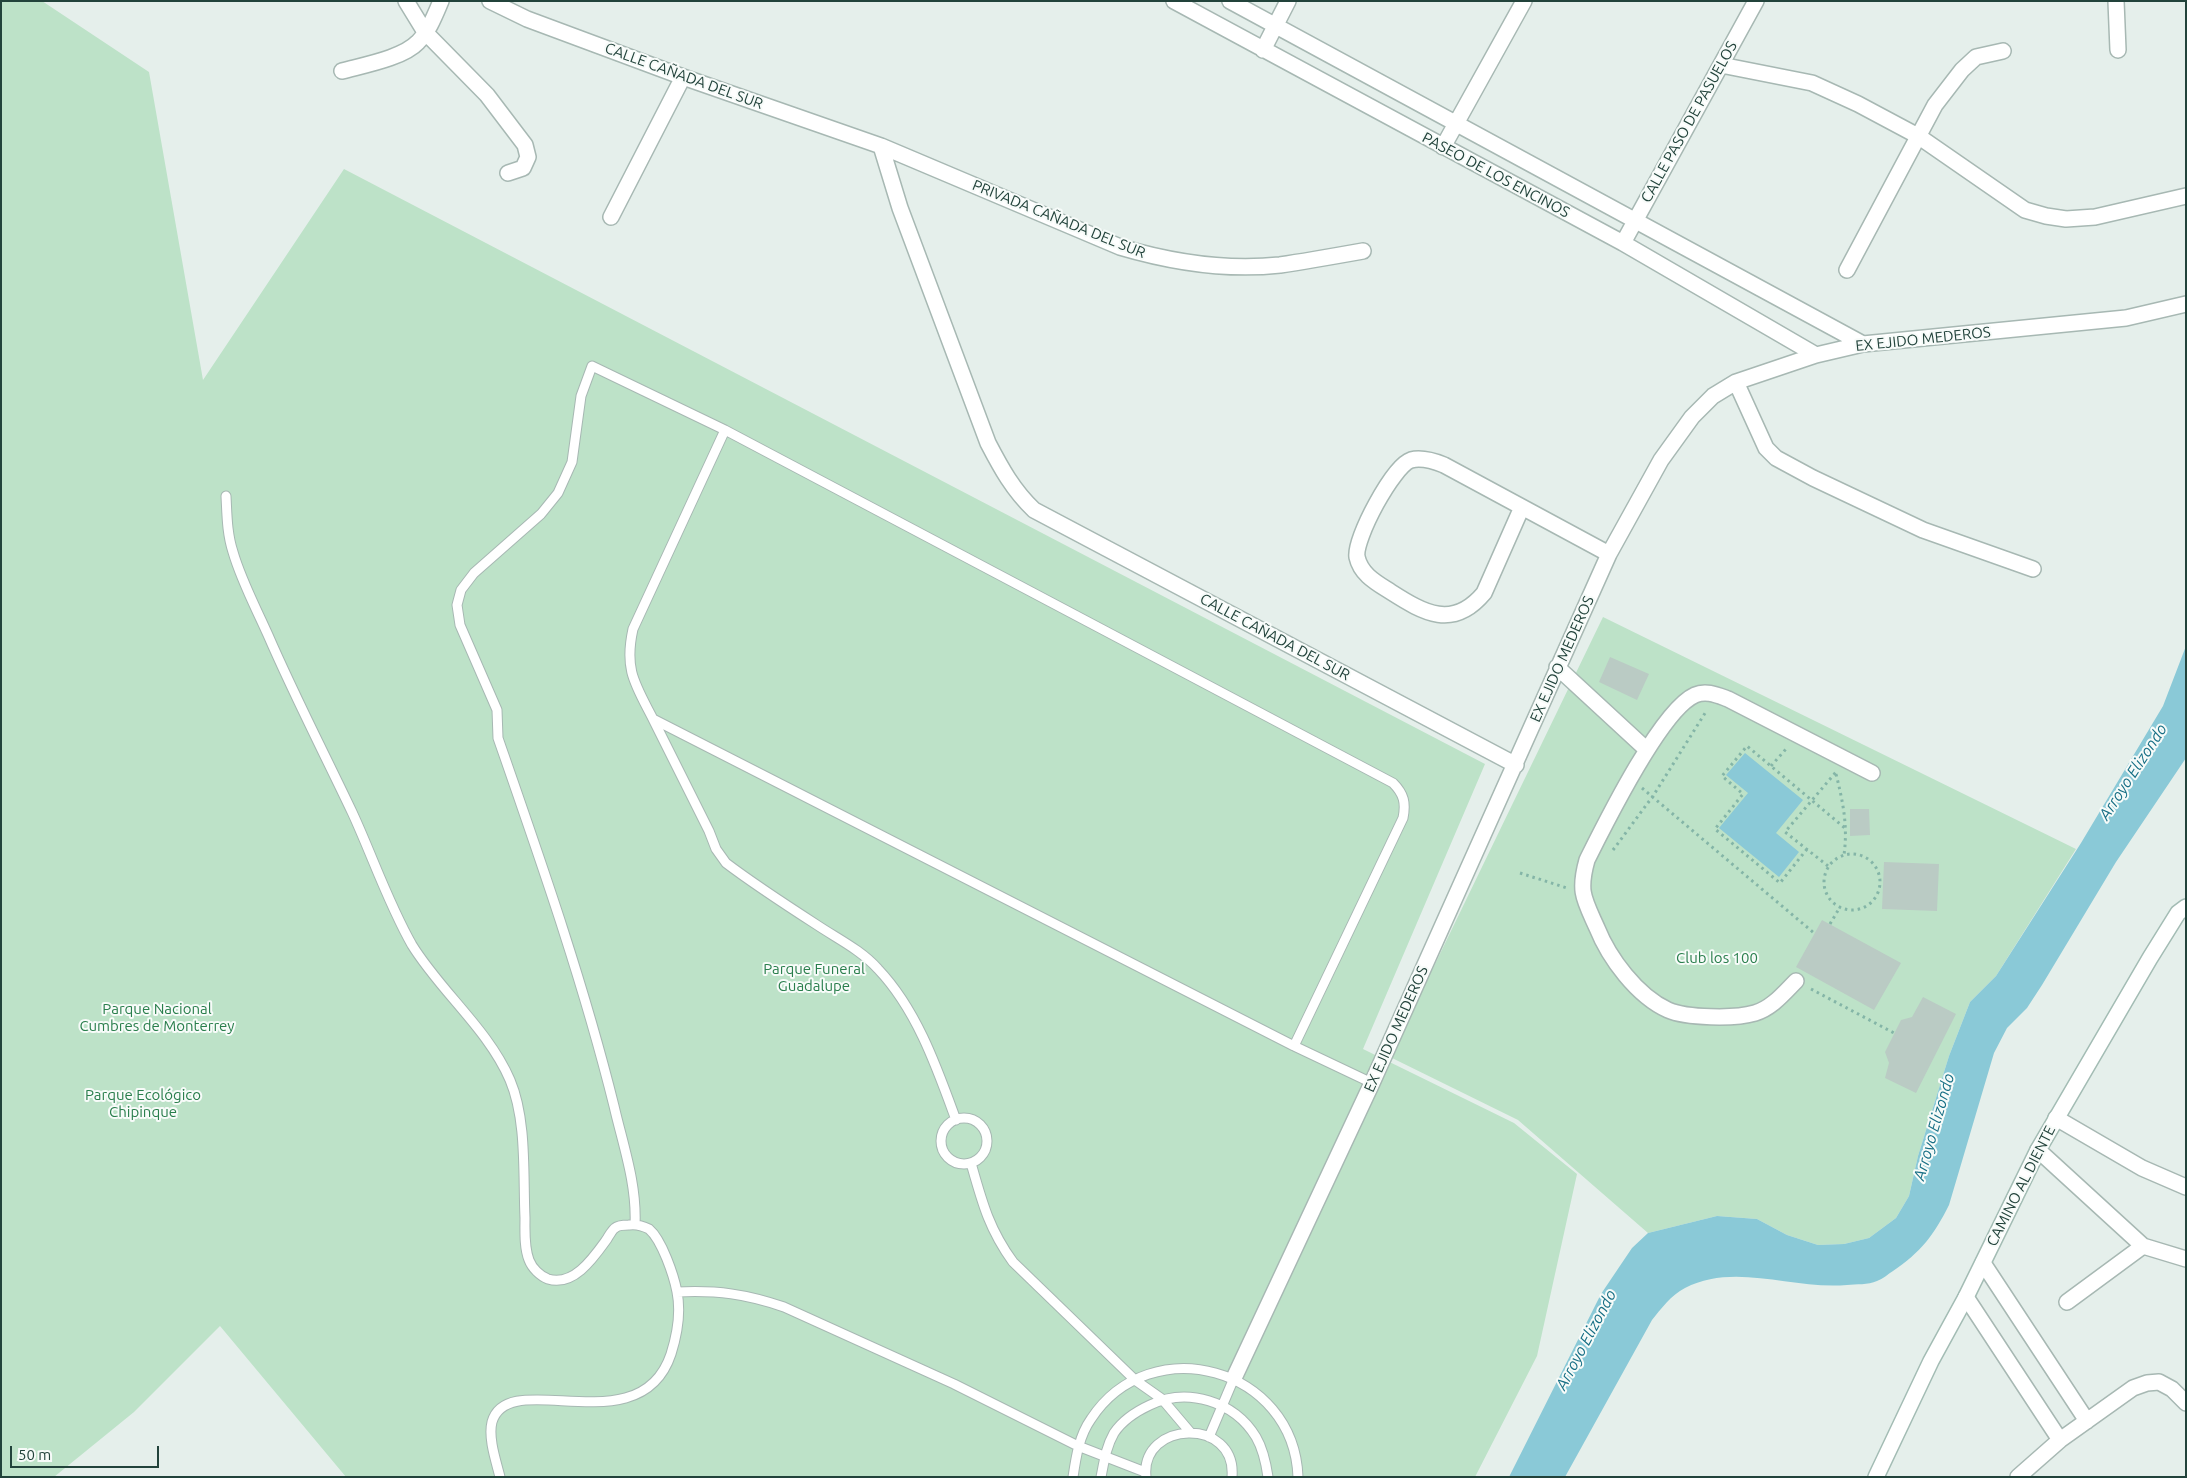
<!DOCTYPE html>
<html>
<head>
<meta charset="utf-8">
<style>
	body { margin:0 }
	#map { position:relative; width:2187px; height:1478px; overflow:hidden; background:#e5efeb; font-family:Ubuntu,sans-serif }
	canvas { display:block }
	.frame { position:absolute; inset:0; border:2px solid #22433b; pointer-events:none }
	.scale { position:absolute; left:10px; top:1446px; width:149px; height:22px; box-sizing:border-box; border:2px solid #22433b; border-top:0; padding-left:6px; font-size:15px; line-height:18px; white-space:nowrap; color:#22433b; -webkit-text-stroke:4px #f7fbf9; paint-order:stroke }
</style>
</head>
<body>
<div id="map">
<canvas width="2187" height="1478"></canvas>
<div class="frame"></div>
<div class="scale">50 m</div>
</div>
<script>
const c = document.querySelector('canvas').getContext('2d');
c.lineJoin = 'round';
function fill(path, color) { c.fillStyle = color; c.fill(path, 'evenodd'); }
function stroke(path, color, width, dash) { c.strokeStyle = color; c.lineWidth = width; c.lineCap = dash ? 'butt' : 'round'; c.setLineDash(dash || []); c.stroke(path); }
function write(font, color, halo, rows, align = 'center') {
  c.font = font + ' Ubuntu,sans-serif'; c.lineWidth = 4; c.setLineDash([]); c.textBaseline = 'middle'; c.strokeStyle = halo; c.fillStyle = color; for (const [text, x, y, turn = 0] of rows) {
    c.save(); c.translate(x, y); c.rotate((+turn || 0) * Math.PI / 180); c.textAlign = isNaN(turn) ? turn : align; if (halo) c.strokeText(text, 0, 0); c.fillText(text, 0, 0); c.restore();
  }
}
const green = new Path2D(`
	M1 1H42L149 72 203 380 344 169 1485 764 1363 1049 1514 1123 1577 1174 1537 1356 1475 1477H346L220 1326 134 1412 54 1477H1Z
	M1603 617 2076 849 1996 976 1970 1002 1949 1056 1918 1156 1909 1196 1896 1218 1869 1238 1844 1244 1818 1245 1787 1235 1757 1219 1717 1216 1648 1233 1518 1120 1390 1057Z`);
const water = new Path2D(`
	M2186 646V758L2116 862 2042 985 2027 1008 2007 1028 1994 1053 1949 1205C1934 1235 1921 1252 1893 1271 1888 1274 1883 1279 1877 1281 1868 1285 1856 1284 1847 1285 1793 1290 1735 1262 1685 1288 1671 1295 1661 1309 1652 1320L1565 1477H1509L1601 1294 1632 1248 1648 1233 1717 1216 1757 1219 1787 1235 1818 1245 1844 1244 1869 1238 1896 1218 1909 1196 1918 1156 1949 1056 1970 1002 1996 976 2081 843 2163 706Z
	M1745 753 1803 800 1776 833 1799 852 1779 877 1719 828 1748 793 1726 775Z`);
const building = new Path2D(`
	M1610 657 1649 674 1637 700 1599 682Z
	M1850 809H1869L1870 835 1850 836Z
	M1884 862 1939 864 1937 911 1882 909Z
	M1822 920 1901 963 1874 1010 1796 967Z
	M1923 997 1956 1014 1916 1093 1885 1078 1889 1063 1885 1052 1901 1020 1912 1017Z`);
const path = new Path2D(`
	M1771 766 1786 749
	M1836 774C1843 802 1848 826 1844 855
	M1642 788 1814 933
	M1807 849 1780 883 1715 829 1743 794 1722 776 1747 746 1846 829
	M1613 850 1653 796 1707 710
	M1824 882a28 28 0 1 1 56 0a28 28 0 1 1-56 0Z
	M1828 866 1785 832 1836 772
	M1520 873 1567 888
	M1830 924 1840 907
	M1811 989 1894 1033`);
const lane = new Path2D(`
	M725 430 633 629C624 670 635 684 653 719L1294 1046 1372 1083
	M226 496C227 515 227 534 233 552 241 580 256 608 268 635 294 695 324 753 352 812 372 855 388 903 412 945 441 992 488 1029 510 1080 527 1120 523 1175 525 1218 525 1231 524 1247 529 1260 532 1268 540 1276 548 1279 574 1287 594 1257 607 1239 608 1237 613 1229 615 1228 618 1225 625 1225 629 1225 635 1224 643 1226 649 1229 662 1240 674 1276 677 1292 681 1312 677 1335 671 1354 640 1447 508 1365 492 1422 488 1438 496 1461 500 1477
	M653 719 709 831 716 849 726 863C755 885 786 905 817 925 838 939 861 950 878 969 917 1010 937 1068 956 1120
	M941 1141a23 23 0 1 1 46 0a23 23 0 1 1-46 0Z
	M971 1163C982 1202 989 1229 1013 1262L1135 1380 1162 1399 1190 1432
	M635 1225C637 1184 623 1145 614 1106 583 981 540 859 498 738L497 710 460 625 457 605 461 590 474 573 541 514 558 493 572 462 581 396 592 366 725 430 1393 783C1404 794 1406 803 1403 818L1294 1046
	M677 1292C717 1290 746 1294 784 1307L954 1384 1078 1446 1145 1472
	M1209 1437 1234 1378
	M1073 1477C1076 1457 1079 1436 1091 1419 1151 1328 1294 1368 1298 1477
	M1101 1477C1104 1462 1106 1447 1114 1433 1122 1421 1137 1411 1150 1405 1187 1387 1234 1401 1256 1437 1263 1449 1266 1463 1268 1477
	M1146 1477C1140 1420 1237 1417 1232 1477`);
const street = new Path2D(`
	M406 1 425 32 487 95 525 145 528 157 523 168 508 173
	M490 1 527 19 683 77 881 146 1120 247C1171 262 1226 271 1280 265 1307 261 1335 256 1363 251
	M1174 1 1623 243 1816 355
	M1230 1 1863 344
	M2116 1 2118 50
	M1263 50 1288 1
	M1721 65 1812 83 1858 104 1918 136 2025 210 2046 216 2066 219 2095 217 2186 196
	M342 71C364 65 403 58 418 42 429 31 435 15 441 1
	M881 146 900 208 988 443C1001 468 1013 490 1034 510L1516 765
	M1443 147 1524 1
	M611 217 683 77
	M1623 243 1756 1
	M1847 270 1935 105 1962 70 1976 57 2003 51
	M1736 382 1766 448 1776 458 1813 478 1923 530 2033 569
	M1522 507 1484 593C1453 630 1424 613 1391 592 1377 583 1361 575 1357 557 1354 539 1393 466 1411 460 1422 457 1434 461 1444 465L1609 554
	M1557 667 1647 750
	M1796 981C1784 993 1772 1008 1755 1013 1735 1019 1686 1018 1668 1010 1637 996 1609 958 1597 928 1584 899 1578 892 1587 860 1605 824 1661 710 1695 695 1706 690 1717 695 1728 699L1872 773
	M2056 1118 2142 1168 2186 1187
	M2038 1150 2143 1246 2186 1259
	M1983 1263 2087 1421
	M1966 1297 2060 1440
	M2067 1302 2143 1246
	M1234 1378 1372 1083 1609 554 1661 460 1692 417 1713 396 1736 382 1816 355 1863 344 2126 318 2186 304
	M2018 1477 2060 1440 2133 1388 2147 1383 2159 1382 2172 1389 2186 1403`);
const secondary = new Path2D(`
	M1876 1477 1931 1361 1966 1297 2038 1150 2150 958 2178 913 2186 907`);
const streetNames = [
	["CALLE CAÑADA DEL SUR",684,76,20],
	["CALLE PASO DE PASUELOS",1689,122,-61],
	["PASEO DE LOS ENCINOS",1496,175,28],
	["PRIVADA CAÑADA DEL SUR",1059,219,22],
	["EX EJIDO MEDEROS",1923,339,-6],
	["CALLE CAÑADA DEL SUR",1275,637,28],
	["EX EJIDO MEDEROS",1562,659,-66],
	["EX EJIDO MEDEROS",1396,1029,-66],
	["CAMINO AL DIENTE",2021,1186,-63]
];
const parkNames = [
	["Club los 100",1717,958],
	["Parque Funeral",814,969],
	["Guadalupe",814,986],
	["Parque Nacional",157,1009],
	["Cumbres de Monterrey",157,1026],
	["Parque Ecológico",143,1095],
	["Chipinque",143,1112]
];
const waterNames = [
	["Arroyo Elizondo",2133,772,-57],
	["Arroyo Elizondo",1934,1127,-74],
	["Arroyo Elizondo",1586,1340,-62]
];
fill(green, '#bde2c8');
fill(water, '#8ac9d7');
fill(building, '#bacbc4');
stroke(lane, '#a7b8b3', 11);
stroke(street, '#a7b8b3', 18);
stroke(secondary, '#a3bcb4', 18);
stroke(path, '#84b5a7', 3, [2.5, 4]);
stroke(lane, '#fff', 9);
stroke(street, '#fff', 15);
stroke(secondary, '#fff', 15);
write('15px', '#22433b', '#f7fbf9', streetNames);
write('15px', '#297e4c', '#f7fbf9', parkNames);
write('italic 16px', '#176f85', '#f7fbf9', waterNames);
</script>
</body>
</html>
